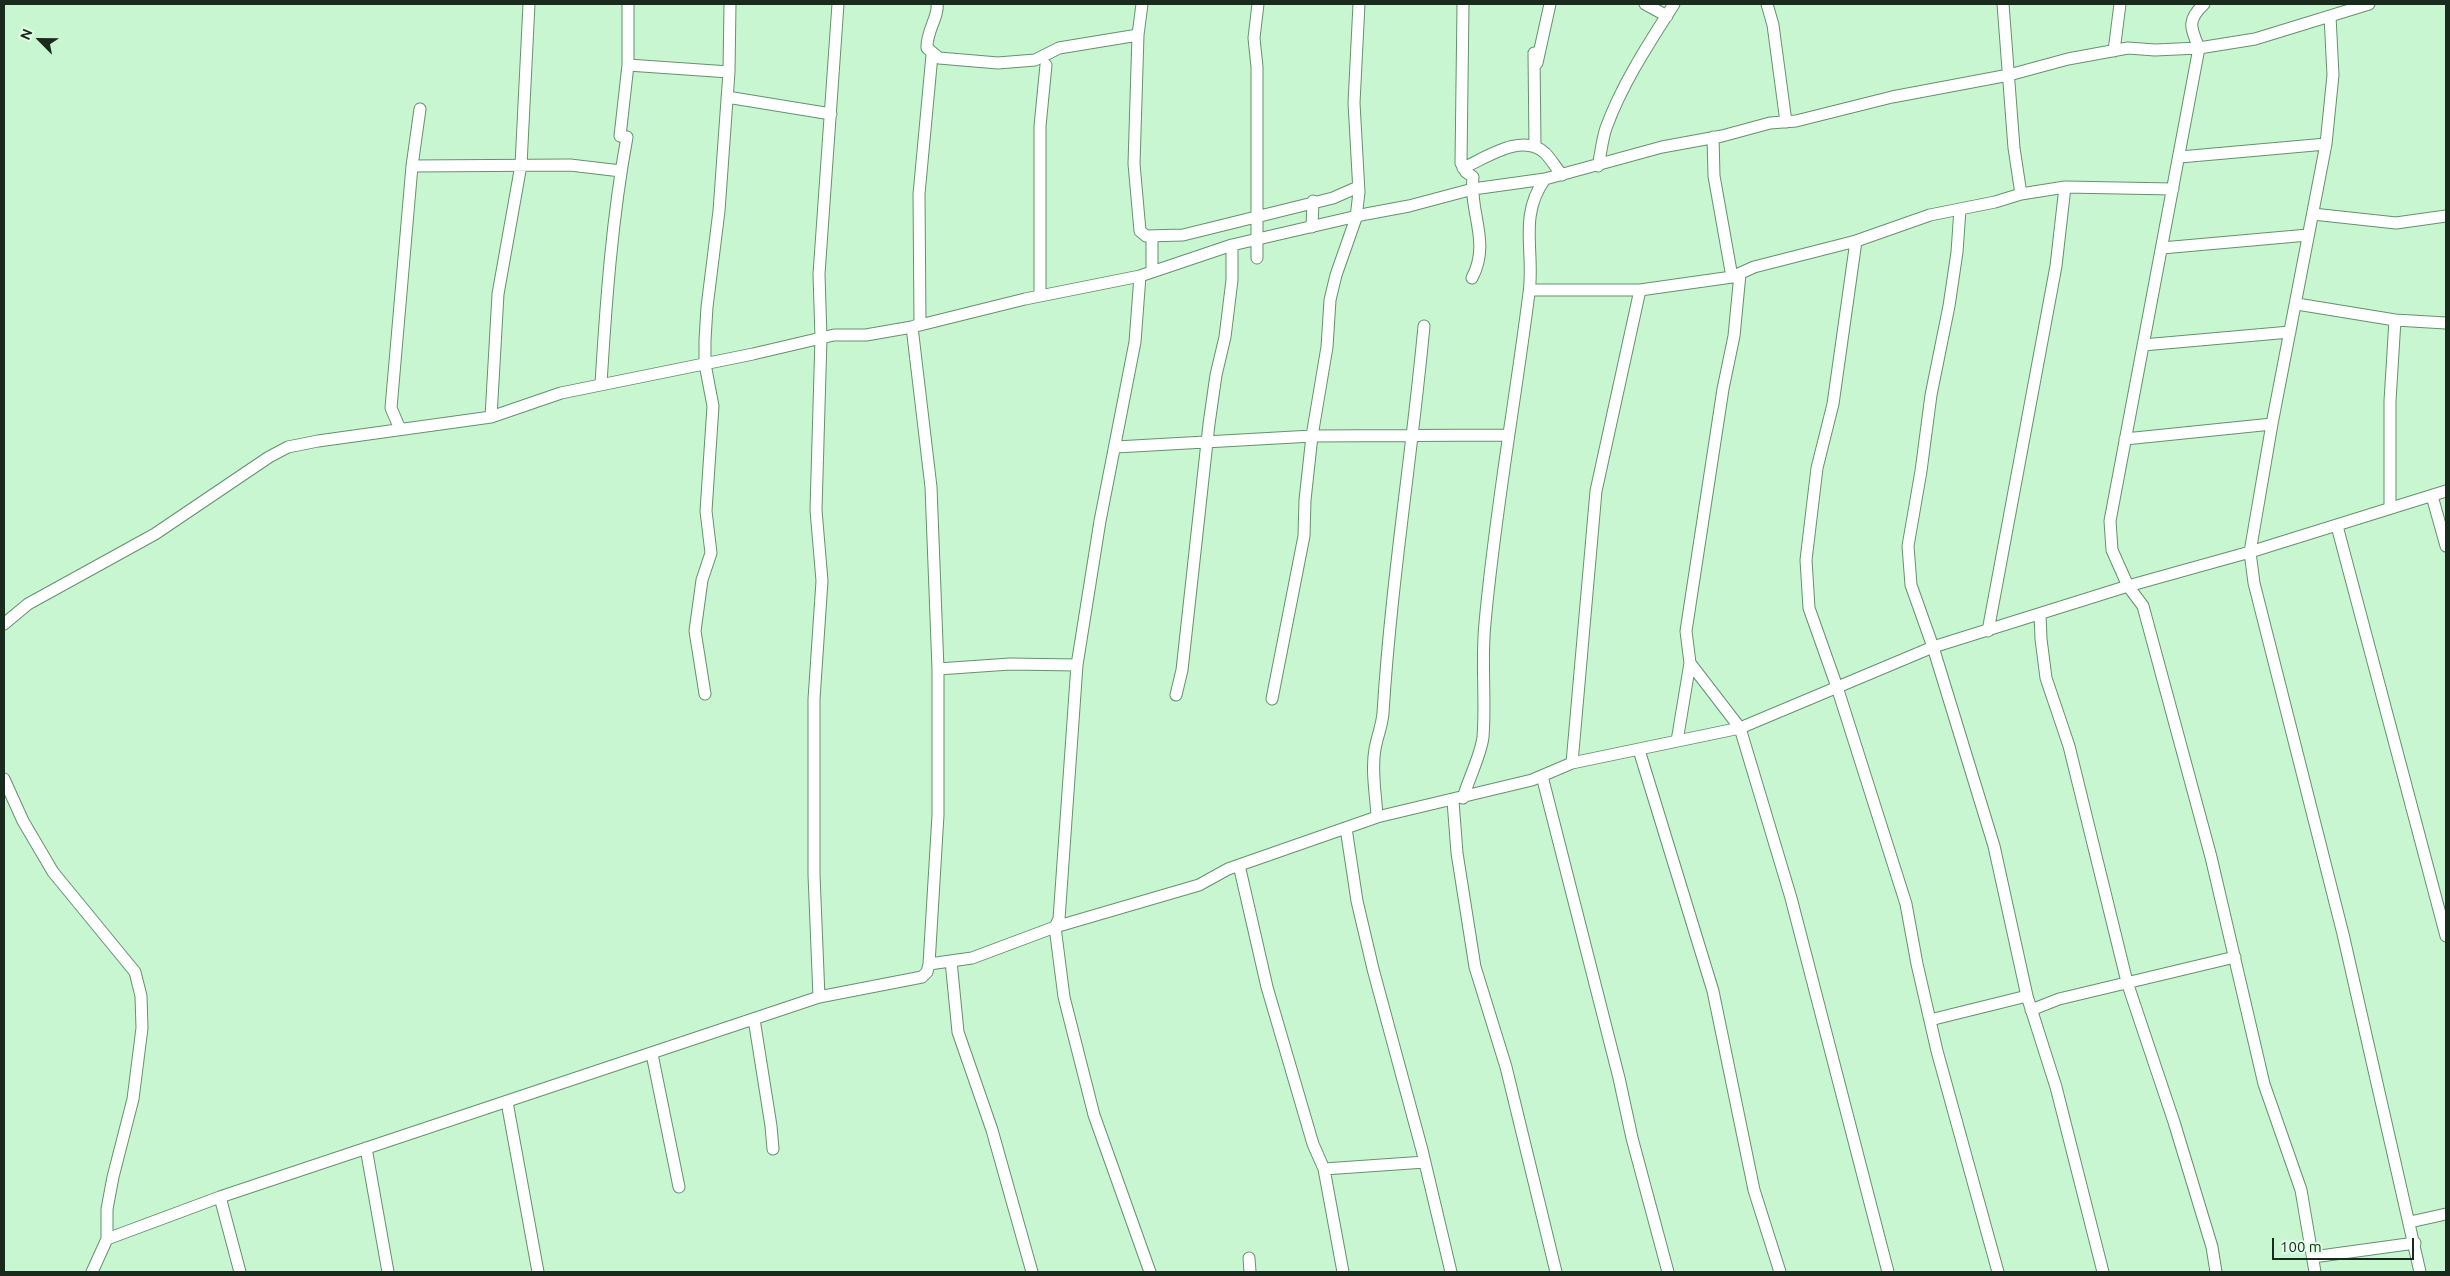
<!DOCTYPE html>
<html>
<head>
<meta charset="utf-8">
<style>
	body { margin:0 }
	#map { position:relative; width:2450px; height:1276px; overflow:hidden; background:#c7f6d1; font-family:Ubuntu,sans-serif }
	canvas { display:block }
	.frame { position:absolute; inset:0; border:5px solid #192b1d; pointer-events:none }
	.north { position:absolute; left:15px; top:15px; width:50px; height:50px; -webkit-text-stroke:4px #e2fee8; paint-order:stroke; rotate:293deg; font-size:14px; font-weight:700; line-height:20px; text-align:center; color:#192b1d }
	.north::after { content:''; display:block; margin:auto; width:18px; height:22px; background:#192b1d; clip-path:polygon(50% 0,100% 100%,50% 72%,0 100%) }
	.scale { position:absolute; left:2272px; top:1238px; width:142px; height:22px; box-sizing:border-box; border:2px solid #192b1d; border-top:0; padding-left:6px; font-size:15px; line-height:18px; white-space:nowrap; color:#192b1d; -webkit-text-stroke:4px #e2fee8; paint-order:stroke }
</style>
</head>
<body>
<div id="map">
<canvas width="2450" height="1276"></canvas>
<div class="frame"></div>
<div class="north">N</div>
<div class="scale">100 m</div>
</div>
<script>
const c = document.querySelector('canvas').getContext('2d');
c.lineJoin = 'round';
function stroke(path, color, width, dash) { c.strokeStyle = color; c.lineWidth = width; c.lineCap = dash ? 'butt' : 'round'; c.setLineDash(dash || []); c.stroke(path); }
const minor = new Path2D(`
	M838 4 819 274 821 338 816 510 822 581 814 699V875L819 997 922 977 927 972 929 964 938 815V669L931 487 912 327 920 324 919 194 932 55
	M937 4C939 16 926 32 927 48L939 58 998 63 1035 60 1059 48 1138 35 1134 164 1140 231 1146 236 1183 235 1333 198 1358 187
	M1463 4 1461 163 1466 172 1473 177C1469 213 1491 242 1472 278
	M1645 4 1667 16
	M1767 4 1773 25 1786 122
	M2003 4 2014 148 2021 194
	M2204 4C2186 21 2191 28 2199 48L2110 521 2112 550 2128 586 2143 606 2211 857 2264 1084 2301 1190 2315 1272
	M2330 16 2333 75 2326 144 2272 424 2250 552 2254 583 2343 934 2420 1272
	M1138 35 1142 4
	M2114 51 2120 4
	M1534 53 1535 147
	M1537 63 1550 4
	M628 65 729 72
	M727 97 831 114
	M620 136 628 65V4
	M1713 137 1714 176 1732 277
	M2180 157 2326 144
	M412 166 570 165 621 171
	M1598 166C1601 153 1602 140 1606 128 1622 84 1649 43 1674 4
	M1463 168C1486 158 1522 132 1545 153 1551 159 1556 168 1562 175
	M1960 209 1957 252 1949 306 1931 395 1921 471 1908 546 1911 585 1933 647 1994 846 2027 996 2056 1087 2103 1272
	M2313 214 2396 223 2446 216
	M1312 227 1313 201
	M1152 238V272
	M1856 241 1833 404 1817 468 1806 560 1809 608 1837 687 1906 904 1917 964 1937 1051 1998 1272
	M2162 248 2308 235
	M1257 258V67L1254 38 1258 4
	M1140 276 1135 342 1100 521 1077 665 1059 919 1055 927 1064 997 1094 1115 1150 1272
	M1530 290H1640L1732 277 1754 267 1856 241 1930 215 1995 202 2021 194 2065 187
	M1040 296V126L1046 65
	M2297 304 2395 320 2446 323
	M2143 345 2290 332
	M601 384C606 302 612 218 627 137
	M491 417 498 294 521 165 529 4
	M400 429 391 408 412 166 420 109
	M2125 439 2272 424
	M1116 447 1312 436 1508 435
	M2432 496 2446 546
	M2390 508V401L2395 320
	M2337 526 2446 936
	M2040 614 2041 639 2046 678 2069 746 2127 982 2174 1122 2212 1247 2216 1272
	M4 624 28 604 155 534 269 457 288 447 318 441 491 417 561 393 753 354 834 335H866L912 327 1025 299 1140 276 1232 245 1366 214 1409 206 1473 189 1545 179 1662 147 1722 136 1770 123 1796 121 1892 97 2009 75 2068 59 2128 48 2155 50 2199 48 2255 39 2369 4
	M1988 631 2056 266 2065 187 2173 189
	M1690 663 1740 728 1791 898 1888 1272
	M938 669 1010 664 1077 665
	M705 694 695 631 702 580 711 553 706 511 713 406 705 364V340L707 307 719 211 729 72 730 4
	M1176 695 1182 670 1209 424 1216 375 1225 337 1232 280V245
	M1272 699 1304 536 1305 500 1312 436 1327 347 1330 300 1336 275 1356 218 1359 192 1354 103 1359 4
	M1677 741 1690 663 1686 631 1723 389 1734 336 1740 274
	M1639 750 1713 991 1754 1190 1780 1272
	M1572 763 1596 491 1640 290
	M1542 776 1619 1078 1632 1138 1668 1272
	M4 779 23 821 53 872 135 972 141 996 142 1028 133 1099 113 1177 107 1209V1239L92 1272
	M1463 798C1468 780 1481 755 1483 737 1486 699 1481 661 1485 623 1495 512 1515 403 1529 293 1535 252 1518 216 1545 179
	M1453 801 1457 853 1475 967 1506 1067 1556 1272
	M1377 817C1376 795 1371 771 1375 749 1377 737 1382 726 1383 713 1391 583 1412 455 1424 326
	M1346 828 1357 901 1373 969 1422 1150 1451 1272
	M1239 865 1267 987 1313 1144 1324 1169
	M951 961 958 1032 992 1130 1032 1272
	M929 964 972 958 1055 927 1199 885 1228 869 1377 817 1532 780 1572 763 1740 728 1933 647 2128 586 2250 552 2446 491
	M2031 1010 2059 999 2235 957
	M754 1019 771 1126 773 1149
	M1930 1020 2027 996
	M652 1054 679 1187
	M507 1102 538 1272
	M366 1148 388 1272
	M220 1197 240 1272
	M2410 1222 2446 1214
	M107 1239 220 1197 819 997
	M2313 1257 2415 1243
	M1249 1258 1250 1272
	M1343 1272 1324 1169 1425 1162`);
stroke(minor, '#65916f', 13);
stroke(minor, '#fff', 11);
</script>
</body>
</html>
